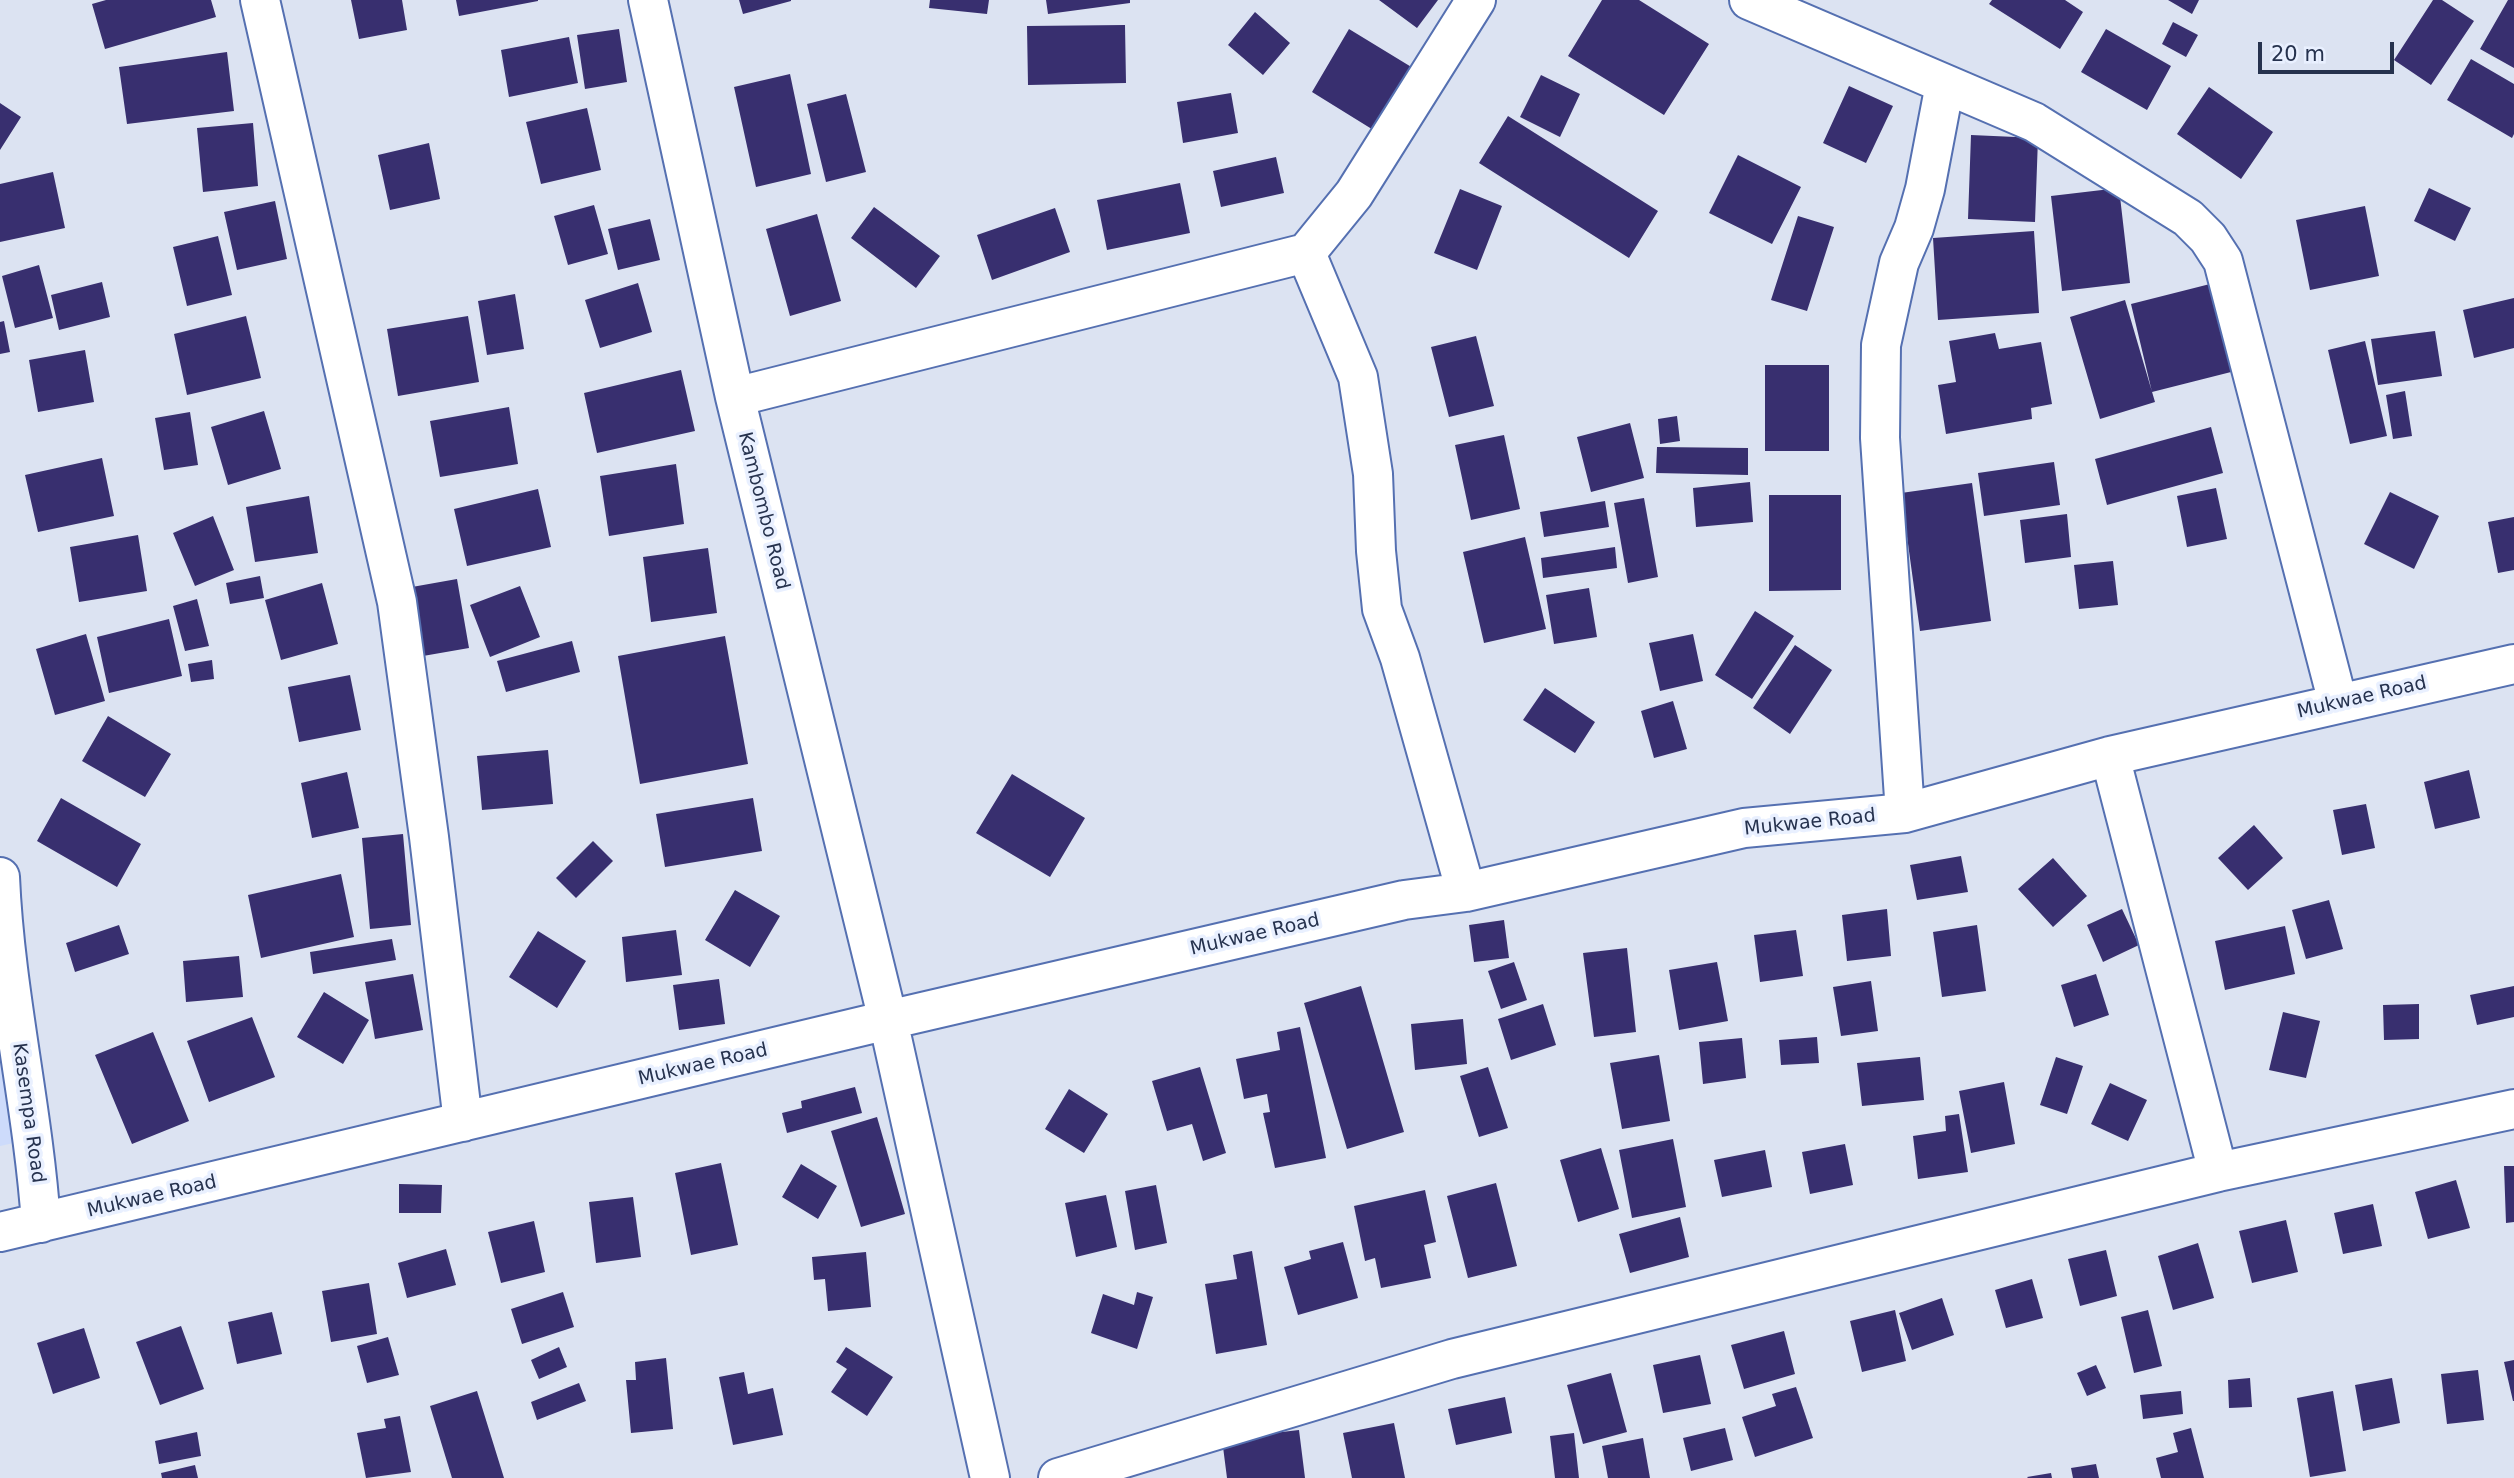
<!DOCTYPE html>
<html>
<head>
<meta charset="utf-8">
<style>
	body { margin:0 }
	#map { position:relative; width:2514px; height:1478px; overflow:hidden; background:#dce3f2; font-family:"DejaVu Sans",sans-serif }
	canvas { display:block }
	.scale { position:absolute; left:2258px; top:42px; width:136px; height:32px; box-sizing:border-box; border:4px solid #26324e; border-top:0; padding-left:9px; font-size:21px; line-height:24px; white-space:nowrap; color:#26324e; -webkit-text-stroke:5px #e9f0ff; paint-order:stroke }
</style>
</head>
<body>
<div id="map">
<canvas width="2514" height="1478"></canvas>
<div class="scale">20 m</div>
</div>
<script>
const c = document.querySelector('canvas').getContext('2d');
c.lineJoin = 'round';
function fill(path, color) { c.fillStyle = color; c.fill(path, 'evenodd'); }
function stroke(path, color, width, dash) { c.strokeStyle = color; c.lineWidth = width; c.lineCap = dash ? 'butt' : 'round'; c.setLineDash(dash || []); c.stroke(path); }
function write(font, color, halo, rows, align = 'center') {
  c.font = font + ' "DejaVu Sans",sans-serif'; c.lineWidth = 7; c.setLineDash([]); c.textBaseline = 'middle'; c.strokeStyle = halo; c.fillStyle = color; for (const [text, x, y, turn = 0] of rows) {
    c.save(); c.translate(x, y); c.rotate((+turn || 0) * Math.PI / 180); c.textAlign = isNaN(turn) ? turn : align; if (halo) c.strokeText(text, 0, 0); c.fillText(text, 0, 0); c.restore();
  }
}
const built = new Path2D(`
	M0 1000 18 1142 0 1146Z`);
const building = new Path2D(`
	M106 0H211L216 17 105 49 92 4Z
	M351 0H402L407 30 359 39Z
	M456 0H538V1L459 16Z
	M739 0H791V1L743 14Z
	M930 0H989L987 14 929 8Z
	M1046 0H1130V3L1048 14Z
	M1379 0H1438L1417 28Z
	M1602 0H1639L1709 44 1664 115 1568 56Z
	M1992 0H2065L2083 12 2060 49 1989 4Z
	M2168 0H2199L2192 14Z
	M2433 0H2442L2474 21 2431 85 2394 60Z
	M2508 0H2514V68L2480 49Z
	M1255 12 1290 43 1263 75 1228 45Z
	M2173 22 2198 35 2186 57 2162 44Z
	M1125 25 1126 83 1028 85 1027 26Z
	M619 29 627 82 585 89 577 35Z
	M1349 29 1413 68 1375 131 1312 92Z
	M2106 29 2171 66 2147 110 2081 72Z
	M569 37 578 83 509 97 501 50Z
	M227 52 234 111 127 124 119 67Z
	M2471 59 2514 84V134L2512 138 2447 100Z
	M790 74 811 174 756 187 734 87Z
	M1541 75 1580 94 1560 137 1520 117Z
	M1849 86 1893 106 1866 163 1823 143Z
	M2209 87 2273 132 2241 179 2177 134Z
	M1231 93 1238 133 1183 143 1177 102Z
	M846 94 866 172 826 182 807 104Z
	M0 103 21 117 0 150Z
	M587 108 601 170 541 184 526 122Z
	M1508 116 1658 211 1629 258 1479 163Z
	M253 123 258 186 203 192 197 128Z
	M1971 135 2038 138 2035 222 1968 219Z
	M429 143 440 199 390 210 378 155Z
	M1738 155 1801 187 1772 244 1709 213Z
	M1276 157 1284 193 1221 207 1213 171Z
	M53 172 65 228 0 242V184Z
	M1180 183 1190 233 1107 250 1097 200Z
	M2119 188 2130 283 2062 291 2051 196Z
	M2429 188 2471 208 2455 241 2414 221Z
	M1460 189 1502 206 1477 270 1434 253Z
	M275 201 287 259 237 270 224 212Z
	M594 205 608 254 568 265 554 216Z
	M2365 206 2379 276 2310 290 2296 220Z
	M874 207 940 256 916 288 851 238Z
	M1055 208 1070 252 992 280 977 235Z
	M817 214 841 301 790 316 766 229Z
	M1798 216 1834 227 1807 311 1771 300Z
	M650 219 660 260 618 270 608 229Z
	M2034 231 2039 313 1938 320 1933 238Z
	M218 236 232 295 187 306 173 247Z
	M39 265 53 318 15 328 2 276Z
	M102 282 110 317 59 330 51 295Z
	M638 283 652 332 600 348 585 300Z
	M2210 284 2231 372 2152 392 2131 304Z
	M515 294 524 349 487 355 478 301Z
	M2514 298V348L2474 358 2463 310Z
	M2125 300 2155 402 2100 419 2070 317Z
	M246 316 261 378 187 395 174 334Z
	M468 316 479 382 398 396 387 329Z
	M4 321 10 352 0 354V322Z
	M2435 331 2442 376 2378 385 2371 339Z
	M1995 333 1999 349 2041 342 2052 404 2031 408 2032 419 1946 434 1938 385 1956 382 1949 341Z
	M1476 336 1494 406 1449 417 1431 347Z
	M2365 341 2387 436 2350 444 2328 350Z
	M85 350 94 402 38 412 29 360Z
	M1765 365H1829V451H1765Z
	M681 370 695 431 597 453 584 393Z
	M2405 391 2412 436 2393 439 2386 395Z
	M509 407 518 464 440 477 430 421Z
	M264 411 281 469 228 485 211 427Z
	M190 412 198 465 164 470 155 418Z
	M1677 416 1680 441 1660 444 1658 419Z
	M1630 423 1644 478 1591 492 1577 437Z
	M2211 427 2223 473 2107 505 2095 459Z
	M1504 435 1520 509 1471 520 1455 445Z
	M1657 447 1748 448V475L1656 473Z
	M102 458 114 516 38 532 25 475Z
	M2054 462 2060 505 1984 516 1978 473Z
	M676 464 684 524 609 536 600 476Z
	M1750 482 1753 522 1696 527 1693 488Z
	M1972 483 1991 621 1920 631 1901 493Z
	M2216 488 2227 539 2187 547 2177 496Z
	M538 489 551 547 467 566 454 509Z
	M2390 492 2439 516 2414 569 2364 544Z
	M1769 495H1841V590L1769 591Z
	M309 496 318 553 255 562 246 507Z
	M1644 498 1658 577 1628 583 1614 503Z
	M1605 501 1609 527 1544 537 1540 512Z
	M2067 514 2071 557 2025 563 2020 520Z
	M213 516 234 570 195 586 173 533Z
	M2514 517V570L2498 573 2488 522Z
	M138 535 147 591 79 602 70 547Z
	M1525 537 1546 629 1484 643 1463 552Z
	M1615 547 1617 568 1543 578 1541 558Z
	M708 548 717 613 651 622 643 557Z
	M2113 561 2118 605 2079 609 2074 565Z
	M260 576 264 598 230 604 226 583Z
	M457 579 469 648 423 656 412 587Z
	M322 583 338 644 281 660 265 600Z
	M520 586 540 637 490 657 470 605Z
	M1589 588 1597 637 1554 644 1546 595Z
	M197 599 209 646 185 651 173 606Z
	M1755 611 1794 636 1752 699 1715 675Z
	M169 619 182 676 109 693 97 637Z
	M86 634 105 701 55 715 36 649Z
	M1693 634 1703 681 1660 691 1649 643Z
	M725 636 748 764 640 784 618 656Z
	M572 641 580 672 506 692 497 661Z
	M1795 645 1832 670 1790 734 1753 708Z
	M212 660 214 679 191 682 188 664Z
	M350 675 361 730 299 742 288 687Z
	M1545 688 1595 722 1575 753 1523 720Z
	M1673 701 1687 749 1654 758 1641 711Z
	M108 716 171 754 145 797 82 761Z
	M548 750 553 804 482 810 477 756Z
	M2469 770 2480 818 2435 829 2424 782Z
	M347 772 359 828 312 838 301 783Z
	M1012 774 1085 818 1050 877 976 833Z
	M61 798 141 844 117 887 37 841Z
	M753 798 762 851 665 867 656 814Z
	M2366 804 2375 848 2342 855 2333 810Z
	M2254 825 2283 858 2248 890 2218 858Z
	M403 834 411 925 370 929 362 838Z
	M593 841 613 861 576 898 556 878Z
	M1961 856 1968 892 1917 900 1910 865Z
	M2053 858 2087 896 2053 927 2018 889Z
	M341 874 354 937 261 958 248 895Z
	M735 890 780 916 750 967 705 940Z
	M2329 900 2343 949 2306 959 2292 910Z
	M1887 909 1891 956 1847 961 1842 915Z
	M2122 909 2139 945 2103 962 2087 925Z
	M1504 920 1509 958 1474 962 1469 925Z
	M119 925 129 954 75 972 66 943Z
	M1977 925 1986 991 1942 997 1933 932Z
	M2285 926 2295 974 2225 990 2215 941Z
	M676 930 682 975 626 982 622 937Z
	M1796 930 1803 976 1760 982 1754 935Z
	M538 931 586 961 557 1008 509 977Z
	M392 939 396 960 313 974 310 952Z
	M1627 948 1636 1032 1594 1037 1583 953Z
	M239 956 243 997 186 1002 183 961Z
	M1514 962 1527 1000 1501 1009 1488 971Z
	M1717 962 1728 1021 1679 1030 1669 970Z
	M413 974 423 1030 375 1039 365 982Z
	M2096 974 2109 1015 2074 1027 2061 985Z
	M719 979 725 1024 679 1030 673 985Z
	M1871 981 1878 1031 1841 1036 1833 987Z
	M1361 986 1404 1132 1347 1149 1304 1003Z
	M2514 986V1017L2477 1025 2470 995Z
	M324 992 369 1020 343 1064 297 1037Z
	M1543 1004 1556 1045 1511 1060 1498 1019Z
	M2419 1004V1039L2384 1040 2383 1005Z
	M2283 1012 2320 1021 2306 1078 2269 1070Z
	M252 1017 275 1077 209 1102 187 1041Z
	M1463 1019 1467 1064 1415 1070 1411 1024Z
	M1300 1027 1326 1158 1275 1168 1263 1113 1270 1112 1267 1094 1244 1099 1236 1059 1280 1050 1277 1032Z
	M153 1032 189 1121 132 1144 95 1055Z
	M1817 1037 1819 1063 1781 1065 1779 1040Z
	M1742 1038 1746 1078 1703 1084 1699 1042Z
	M1659 1055 1670 1121 1622 1129 1610 1063Z
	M1920 1057 1924 1100 1862 1106 1857 1063Z
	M2056 1057 2083 1066 2067 1114 2040 1105Z
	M1200 1067 1226 1153 1203 1161 1192 1124 1167 1131 1152 1081Z
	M1488 1067 1508 1128 1479 1137 1460 1076Z
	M2004 1082 2015 1144 1971 1153 1959 1091Z
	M2110 1083 2147 1100 2128 1141 2091 1124Z
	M855 1087 862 1113 787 1133 782 1113 802 1108 801 1101Z
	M1069 1089 1108 1114 1084 1153 1045 1129Z
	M1959 1114 1968 1172 1918 1179 1913 1136 1946 1131 1945 1116Z
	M877 1117 905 1214 861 1227 831 1131Z
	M1673 1139 1686 1207 1632 1218 1619 1150Z
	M1845 1144 1853 1185 1810 1194 1802 1152Z
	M1601 1148 1619 1209 1578 1222 1560 1160Z
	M1765 1150 1772 1187 1722 1197 1714 1160Z
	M721 1163 738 1245 691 1255 675 1173Z
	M801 1164 837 1186 818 1219 782 1197Z
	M2504 1166H2514V1222L2506 1223Z
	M2456 1180 2470 1228 2428 1239 2415 1192Z
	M1496 1183 1517 1266 1468 1278 1447 1196Z
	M399 1184 442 1185 441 1213H399Z
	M1156 1185 1167 1243 1135 1250 1125 1191Z
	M1425 1190 1436 1242 1424 1245 1431 1278 1381 1288 1375 1258 1365 1261 1354 1206Z
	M1106 1195 1117 1247 1076 1257 1065 1203Z
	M633 1197 641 1257 596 1263 589 1202Z
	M2373 1204 2382 1246 2343 1254 2334 1213Z
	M1680 1217 1689 1257 1630 1273 1619 1234Z
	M2286 1220 2298 1272 2252 1283 2239 1231Z
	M534 1221 545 1272 501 1283 488 1232Z
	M1343 1242 1358 1298 1298 1315 1284 1267 1311 1259 1309 1251Z
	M2198 1243 2214 1298 2173 1310 2158 1256Z
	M446 1249 456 1285 407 1298 398 1263Z
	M2106 1250 2117 1296 2080 1306 2068 1259Z
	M1252 1251 1267 1345 1216 1354 1205 1284 1237 1279 1233 1255Z
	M866 1252 871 1307 828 1311 825 1279 814 1280 812 1257Z
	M2032 1279 2043 1318 2006 1328 1995 1290Z
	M369 1283 377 1334 331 1342 322 1291Z
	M563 1292 574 1327 522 1344 511 1309Z
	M1137 1292 1153 1297 1137 1349 1091 1333 1103 1294 1134 1305Z
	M1942 1298 1954 1335 1912 1350 1899 1313Z
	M1895 1310 1906 1361 1862 1372 1850 1321Z
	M2148 1310 2162 1366 2134 1373 2121 1317Z
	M272 1312 282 1354 237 1364 228 1322Z
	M181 1326 204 1389 160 1405 136 1342Z
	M84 1328 100 1378 53 1394 37 1343Z
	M1784 1331 1795 1374 1744 1389 1731 1345Z
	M388 1337 399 1375 367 1383 357 1346Z
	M559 1347 567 1367 539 1379 531 1360Z
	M846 1347 893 1377 867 1416 831 1392 847 1369 836 1362Z
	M1700 1355 1711 1404 1663 1413 1653 1365Z
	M666 1358 673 1429 631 1433 626 1380H636L635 1362Z
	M2514 1360V1401H2513L2504 1362Z
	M2096 1365 2106 1388 2087 1396 2077 1373Z
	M2478 1370 2484 1420 2447 1424 2441 1374Z
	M744 1372 748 1394 773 1388 783 1435 733 1445 719 1377Z
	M1611 1373 1627 1432 1583 1444 1567 1385Z
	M2250 1378 2252 1407 2229 1408 2228 1380Z
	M2392 1378 2400 1423 2363 1431 2355 1385Z
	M579 1383 586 1401 537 1420 531 1402Z
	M1796 1387 1813 1438 1755 1457 1742 1417 1776 1406 1772 1394Z
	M477 1391 504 1478H452L430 1406Z
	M2181 1391 2183 1414 2143 1419 2140 1395Z
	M2333 1391 2346 1471 2310 1477 2297 1398Z
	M1505 1397 1512 1433 1456 1445 1448 1409Z
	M400 1416 411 1472 366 1478 357 1433 386 1428 384 1419Z
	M1394 1423 1405 1478H1352L1343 1433Z
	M1725 1428 1733 1460 1691 1471 1683 1438Z
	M2191 1428 2204 1478H2161L2156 1458 2178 1452 2173 1433Z
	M1299 1430 1305 1478H1227L1222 1439Z
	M197 1432 201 1456 159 1464 155 1441Z
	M1574 1433 1579 1478H1555L1550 1436Z
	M1643 1438 1650 1478H1608L1602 1446Z
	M2096 1464 2099 1478H2073L2071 1468Z
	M195 1465 198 1478H162L161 1473Z
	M2051 1473 2052 1478H2028L2027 1477Z`);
const minor = new Path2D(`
	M260 0 397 602 429 837 463 1122
	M648 0 735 397 888 1020 990 1478
	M1749 0 2034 122 2188 218 2208 238 2223 261 2338 703
	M1306 253 1358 377 1373 474 1376 551 1382 609 1400 658 1466 892
	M735 397 1306 253 1354 194 1476 0
	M2110 756 2218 1172
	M1905 813 1880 438 1881 345 1899 263 1914 228 1925 189 1945 84
	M0 877C5 993 33 1107 41 1223
	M0 1232 888 1020 1404 900 1466 892 1744 828 1905 813 2110 756 2514 664
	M1058 1478 1452 1359 2218 1172 2514 1109`);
const streetNames = [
	["Kambombo Road",763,511,76],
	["Mukwae Road",2362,698,-13],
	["Mukwae Road",1810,823,-6],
	["Mukwae Road",1255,935,-13],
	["Mukwae Road",703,1065,-13],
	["Kasempa Road",28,1113,82],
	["Mukwae Road",152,1197,-13]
];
fill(built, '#cddbfb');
fill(building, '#382f6f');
stroke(minor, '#5570b1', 42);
stroke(minor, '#fff', 38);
write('19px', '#26324e', '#e9f0ff', streetNames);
</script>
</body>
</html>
